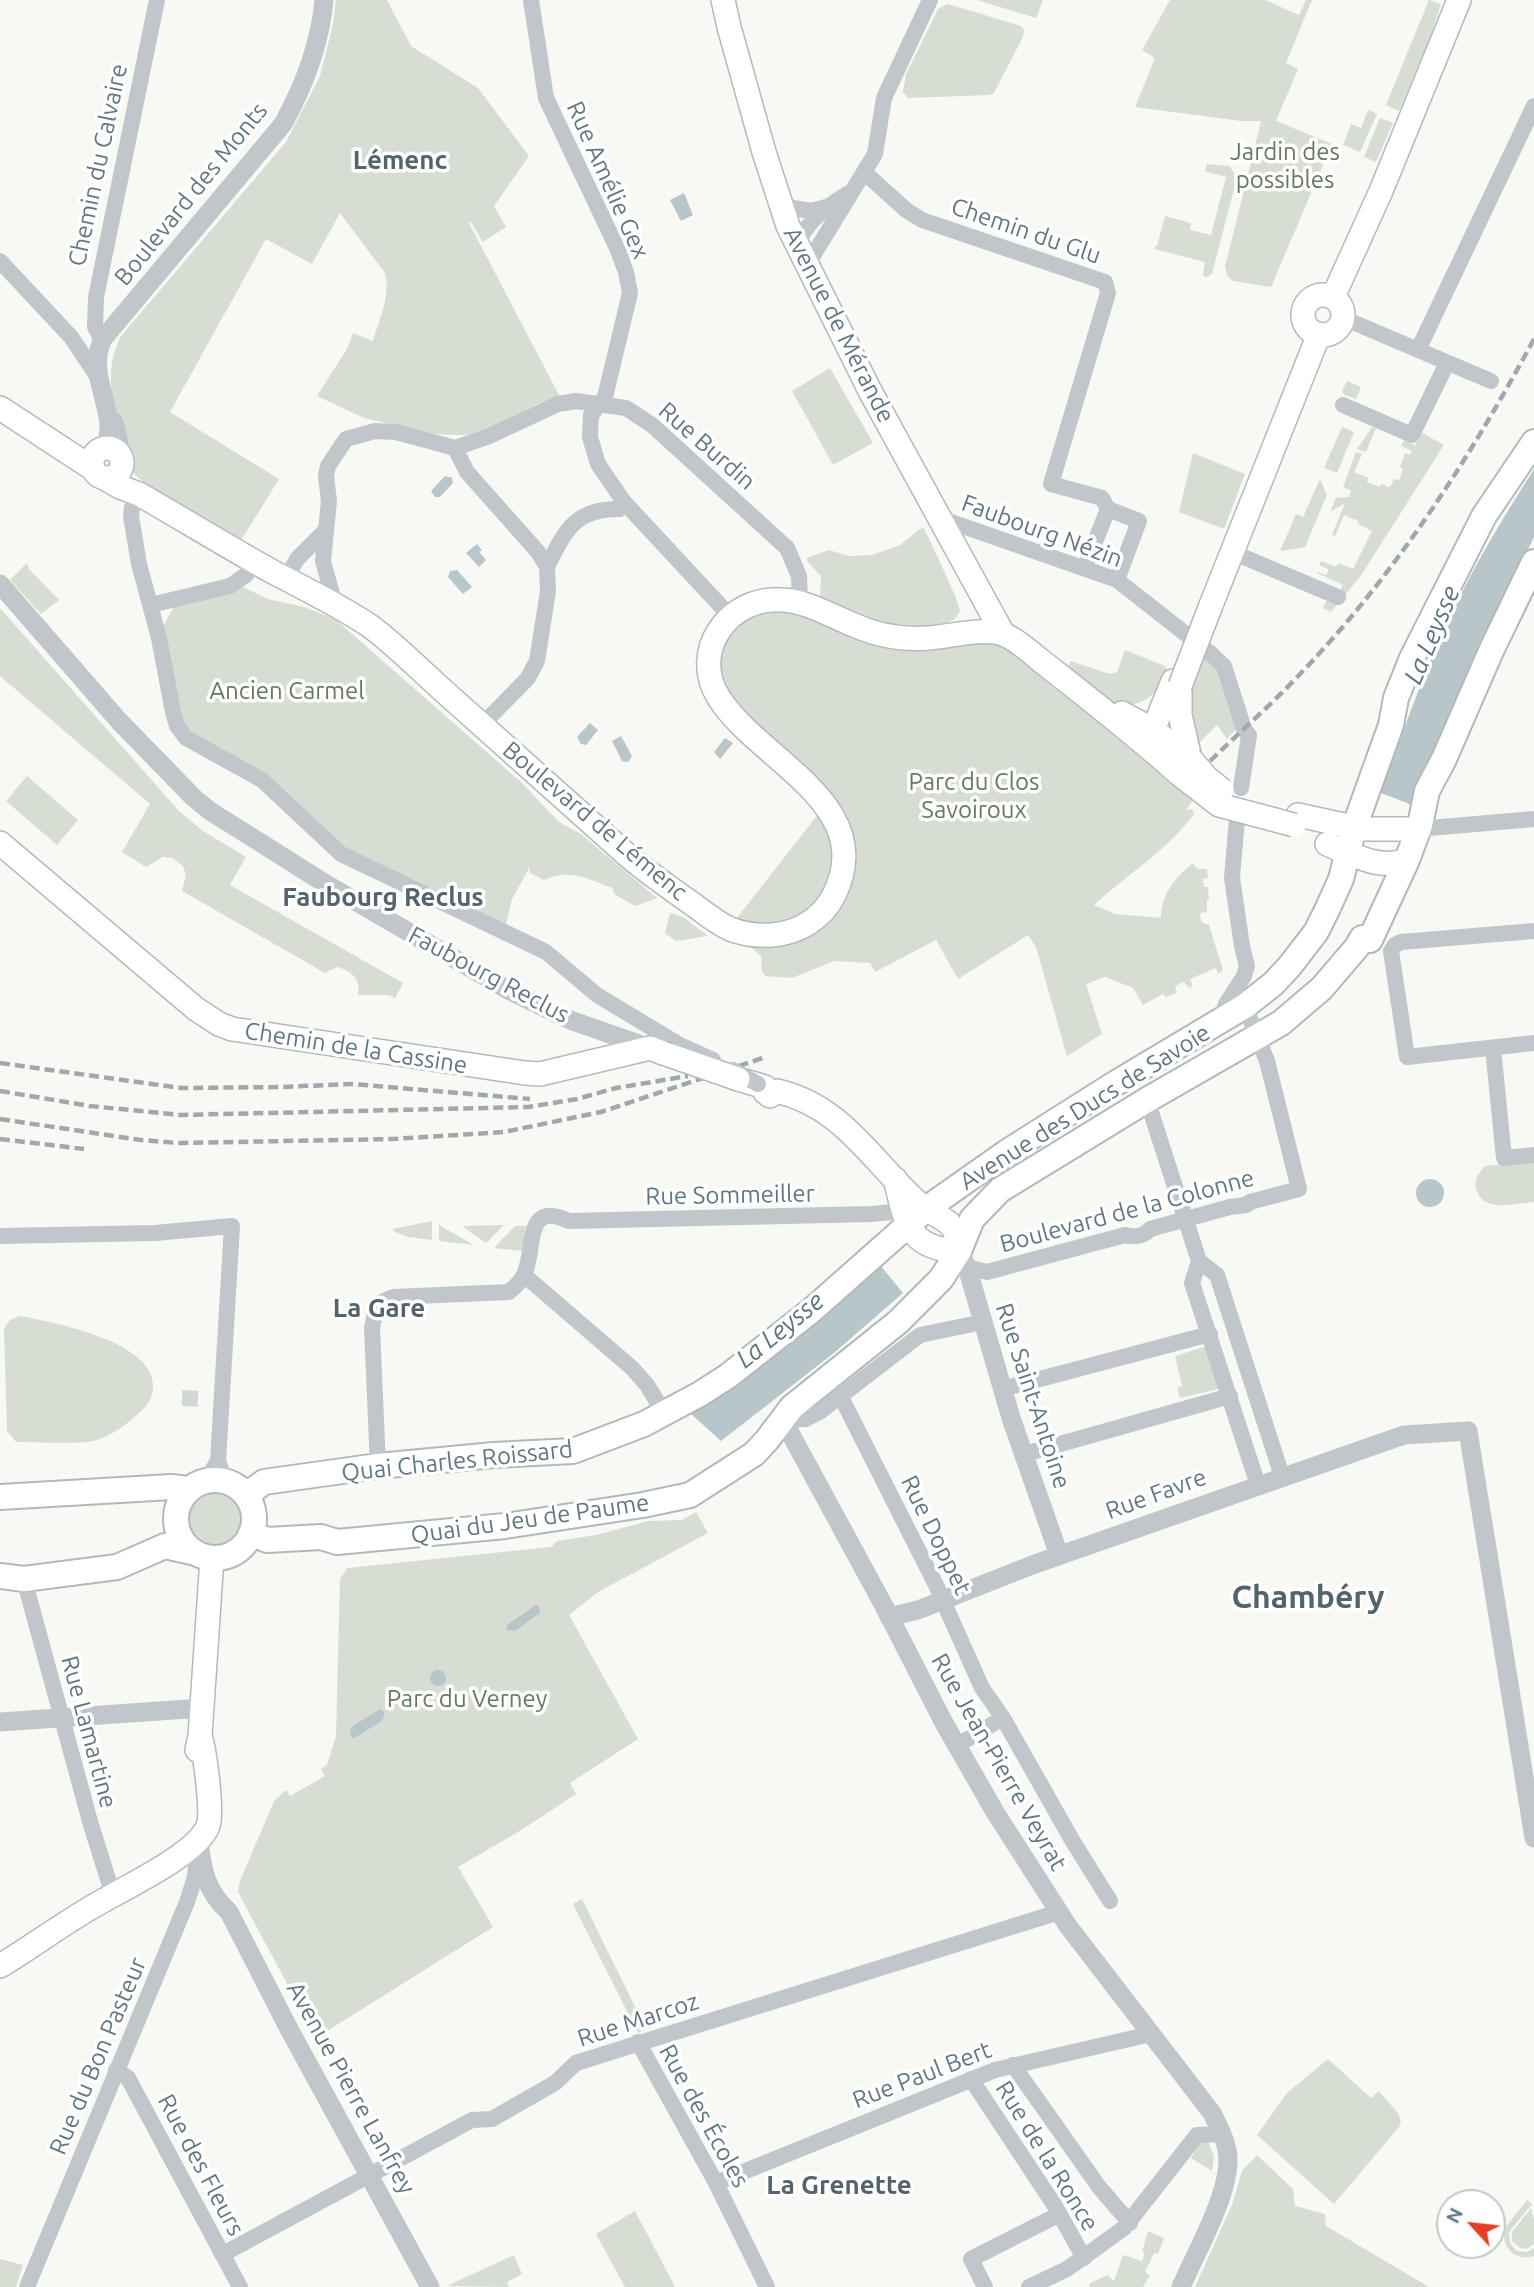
<!DOCTYPE html>
<html>
<head>
<meta charset="utf-8">
<style>
	body { margin:0 }
	#map { position:relative; width:1534px; height:2287px; overflow:hidden; background:#f8f8f5; font-family:Ubuntu,sans-serif }
	canvas { display:block }
	.north { position:absolute; left:1436px; top:2189px; width:70px; height:70px; box-sizing:border-box; background:#fff; border:2px solid #c0c9cd; border-radius:50%; rotate:297deg; font-size:19px; font-weight:700; line-height:28px; text-align:center; color:#627781 }
	.north::after { content:''; display:block; margin:auto; width:24px; height:32px; background:#e63d27; clip-path:polygon(50% 0,100% 100%,50% 72%,0 100%) }
</style>
</head>
<body>
<div id="map">
<canvas width="1534" height="2287"></canvas>
<div class="north">N</div>
</div>
<script>
const c = document.querySelector('canvas').getContext('2d');
c.lineJoin = 'round';
function fill(path, color) { c.fillStyle = color; c.fill(path, 'evenodd'); }
function stroke(path, color, width, dash) { c.strokeStyle = color; c.lineWidth = width; c.lineCap = dash ? 'butt' : 'round'; c.setLineDash(dash || []); c.stroke(path); }
function write(font, color, halo, rows, align = 'center') {
  c.font = font + ' Ubuntu,sans-serif'; c.lineWidth = 7; c.setLineDash([]); c.textBaseline = 'middle'; c.strokeStyle = halo; c.fillStyle = color; for (const [text, x, y, turn = 0] of rows) {
    c.save(); c.translate(x, y); c.rotate((+turn || 0) * Math.PI / 180); c.textAlign = isNaN(turn) ? turn : align; if (halo) c.strokeText(text, 0, 0); c.fillText(text, 0, 0); c.restore();
  }
}
const green = new Path2D(`
	M336 0H387L411 46 478 88 529 156 494 206 506 227 483 242 471 222 469 223 560 397 537 404 489 430 472 435H455L434 434 364 418 317 396 347 349 353 333 373 341C379 320 391 295 385 273L340 213 312 264 266 239 170 412 279 479 240 542 145 483C141 480 136 476 133 472 123 456 111 402 111 383 110 366 114 350 121 336L286 142 320 76 333 24Z
	M977 0H1043L1036 18Z
	M1170 0H1265L1299 15 1306 0H1312L1286 63 1298 69 1276 121 1332 144 1271 287 1233 281 1228 277 1225 267 1261 121H1241L1135 107 1155 58 1142 50Z
	M1429 0 1441 4 1430 38 1399 111 1386 105Z
	M948 4 1021 26 1024 30 1023 37 994 93 990 95 908 98 903 92 906 74 938 9Z
	M1368 110 1377 114 1360 152 1343 145 1351 124 1361 128Z
	M1380 118 1393 123 1376 162 1364 157Z
	M1207 164 1229 166 1234 173 1236 181 1212 274 1207 277 1203 276 1205 262 1154 249 1155 246H1157L1165 216 1191 223 1190 230 1211 235 1226 177 1205 171Z
	M830 368 873 443 833 465 792 391Z
	M1347 381 1361 387 1356 399 1345 395 1342 392Z
	M1342 427 1354 432 1337 473 1324 468Z
	M1372 427 1376 428 1366 452 1357 449Z
	M1422 433 1444 445 1360 577 1331 612 1323 608 1330 593 1338 596 1343 585 1317 573 1318 572 1326 575 1329 570 1319 565 1321 561 1336 567 1338 563 1353 569 1372 531 1358 524V521L1344 515 1335 536 1332 535 1345 503 1330 512 1336 498 1349 497 1351 490 1343 487 1356 452 1362 454 1354 472 1368 478 1367 482 1380 487 1381 484 1390 487 1394 479 1399 480 1403 469 1400 467 1405 453 1410 455 1412 451 1401 446 1404 440 1415 445Z
	M1193 453 1245 474 1224 529 1179 512Z
	M1320 479 1327 495 1305 547 1280 551 1296 514 1303 517Z
	M924 528 955 595 960 611 955 619 939 628 887 631 820 600 821 576 807 561V558L829 550 849 556 872 555 900 545 920 529Z
	M27 563 29 569 59 600 41 614 10 580Z
	M243 587 268 599 304 607 335 619 521 782 559 822 581 834 657 898 635 906 614 894 613 888C586 879 571 868 544 880L530 873 529 868 512 899 506 924 340 847 185 728 165 648 163 626 175 605Z
	M754 603 867 631 1002 632 1199 791 1186 810 1192 809 1194 814C1167 851 1126 875 1094 905L1115 914 1161 918C1161 894 1175 878 1193 863L1197 869H1207L1208 878 1203 879 1204 887H1208L1209 900H1207V912L1200 913 1201 922 1209 925 1223 970 1218 974 1216 968 1190 979 1193 986 1189 988 1184 982 1175 986 1177 993 1166 997 1163 994 1143 1005 1133 988 1105 977 1086 984 1102 1034 1067 1056 1036 947 1028 935 958 979 936 940 875 972 870 963 834 961 792 978 765 976 762 971 761 956 731 929 737 918 826 804 717 694 723 624Z
	M0 608 179 811 203 831 246 857 230 885 403 983 395 998 388 995H358C361 979 352 971 337 967L325 973 182 891 186 875 183 866 173 858 163 857 146 867 122 852 150 804 0 676Z
	M1125 650 1165 666 1168 671C1161 696 1133 713 1107 702 1093 695 1079 682 1067 673L1070 661 1110 674 1117 672Z
	M1205 655 1221 671 1238 727 1227 739 1217 725 1199 743 1191 714V686Z
	M27 776 78 820 57 845 6 801Z
	M670 913 683 917 708 936 676 941 665 933Z
	M1534 1161V1202C1516 1203 1484 1213 1477 1191 1473 1181 1478 1174 1485 1166Z
	M432 1221V1240L408 1237 393 1231V1229Z
	M439 1225 474 1245 439 1241Z
	M504 1225 486 1243 462 1226Z
	M515 1226H526L522 1251 494 1248Z
	M20 1316C53 1322 157 1342 153 1388 152 1397 151 1400 145 1407 131 1421 116 1434 97 1440 83 1445 34 1442 16 1442L7 1431 4 1328 10 1320Z
	M1207 1346 1218 1389 1180 1398 1177 1388 1182 1386 1175 1356Z
	M185 1520a31 31 0 1 1 62 0a31 31 0 1 1-62 0Z
	M696 1512 708 1533 598 1592 569 1615 638 1739 570 1783 576 1794 523 1829 458 1867 493 1927 316 2038 238 1892 240 1881 274 1801 286 1790 290 1796 325 1776 321 1769 327 1765 336 1736 340 1579 347 1568 551 1547 557 1541 596 1535 648 1521 682 1520Z
	M582 1899 646 2029 638 2033 573 1904Z
	M1328 2059 1371 2098 1379 2091 1398 2113 1401 2120 1399 2127 1334 2204 1257 2135 1287 2093Z
	M1205 2133 1214 2156 1212 2171 1191 2158Z
	M1257 2155 1293 2189 1295 2206 1325 2214 1326 2226 1429 2287H1195L1232 2205 1242 2171Z
	M1527 2200 1532 2204 1509 2232 1510 2243 1517 2251 1527 2252 1534 2248V2256C1515 2262 1502 2248 1504 2229Z
	M1531 2208 1534 2219V2244L1527 2249 1520 2248 1512 2241V2232Z
	M635 2211 671 2279 675 2287H625L596 2234Z
	M1148 2231 1164 2238 1158 2254 1154 2253 1145 2272 1150 2276 1143 2287H1090L1089 2284 1107 2275 1114 2281 1123 2255 1142 2261 1145 2253 1142 2252Z
	M514 2255 522 2274 507 2282 509 2287 447 2286Z
	M0 2259 23 2265 16 2287H0Z`);
const water = new Path2D(`
	M684 193 693 215 681 221 670 200Z
	M1534 469V537L1464 683 1412 805 1381 793C1405 726 1428 659 1461 594 1483 551 1508 510 1534 469Z
	M445 476 452 478 453 483 440 497H435L431 491Z
	M477 544 482 550 479 552 486 560 479 567 466 553Z
	M457 570 472 587 463 594 448 577 450 571Z
	M590 723 598 730 586 745 581 744 577 737Z
	M621 736 632 756 628 762 622 761 612 741Z
	M725 738 733 743 720 759 714 752Z
	M1416 1193a14 14 0 1 1 28 0a14 14 0 1 1-28 0Z
	M880 1265 903 1293 834 1353 721 1441 691 1414 830 1312Z
	M536 1605 539 1606 540 1613 515 1631 507 1630V1625Z
	M430 1678a8 8 0 1 1 16 0a8 8 0 1 1-16 0Z
	M380 1709 385 1713 382 1721 356 1737 352 1738 350 1732 351 1727Z`);
const minorTunnel = new Path2D(`
	M182 1398 205 1399`);
const minor = new Path2D(`
	M531 0 546 98 617 248 626 272 630 293 605 397 591 415 590 437 598 464 624 502 730 616
	M865 173 906 210 922 220 1105 282 1108 293 1051 484 1102 498 1108 509 1139 521 1117 580
	M781 206 811 211 826 207
	M797 245C806 222 827 206 847 194
	M0 261 71 337 99 379
	M806 267 875 154 884 98 930 0
	M1343 318 1491 381
	M102 340 95 327 96 297 157 0
	M1418 350 1534 106
	M1343 405 1412 435 1447 363
	M455 448 467 472 538 552 547 567 548 591 537 661 528 678 482 725
	M139 494 132 507 131 516 139 564 159 638 173 712 177 726 186 738 262 780 341 854 546 952 597 995 680 1045
	M940 518 1117 580 1210 653 1224 666 1244 729 1249 735 1241 788
	M1232 552 1338 597
	M547 567C565 531 574 509 619 509L624 502
	M1085 567 1108 509
	M286 579 297 559 325 531
	M151 605 230 586 246 575 254 561
	M335 605 323 561 329 501 326 476 328 466 346 439 375 431 396 432 455 448 487 437 558 404 576 401 626 408 652 425 787 548 799 576 800 602
	M1418 829 1534 819
	M1534 931 1401 942 1395 945 1391 951 1407 1057 1534 1043
	M1220 1021 1226 1004 1244 976 1247 966 1242 946 1232 878 1237 819
	M1493 1048 1504 1158 1534 1155
	M1147 1100 1199 1261
	M0 1236 155 1233 232 1226 218 1461 225 1481
	M967 1267 987 1272 1125 1235C1135 1238 1144 1236 1150 1229L1230 1207 1246 1205 1250 1202 1299 1189 1267 1061 1245 1006
	M524 1275 632 1368 647 1385 664 1413
	M1002 1389 1210 1334
	M840 1395 936 1585 982 1688 1003 1718 1072 1840 1110 1901
	M783 1420 806 1419 821 1411 920 1335 983 1322
	M1025 1454 1230 1396
	M378 1466 372 1328 377 1304 393 1297 509 1292C515 1287 520 1282 524 1275 536 1250 523 1199 569 1221L872 1214 913 1210
	M206 1480 218 1461
	M1258 1485 1192 1283 1199 1261 1217 1275 1282 1476
	M24 1579 91 1825 113 1895
	M956 1746 1003 1718
	M638 2042 716 2183 767 2287
	M1013 2065 1099 2187 1130 2223
	M116 2070 128 2078 240 2287
	M971 2079 1055 2206 1084 2258
	M716 2183 995 2070 1151 2034
	M223 2254 472 2120 492 2119 555 2083 576 2063 1059 1912
	M27 2287 187 1902 195 1877 197 1854
	M985 2287 971 2259 1058 2215
	M1029 2287 1067 2269 1124 2228 1197 2135 1221 2134`);
const tertiary = new Path2D(`
	M114 422 118 438 120 455
	M105 448C118 417 94 387 98 356 98 350 101 345 102 340L283 124C304 86 320 45 324 0
	M0 584 119 721 194 798 210 811 326 884 510 991 570 1020 650 1048
	M959 1251 967 1267 1011 1418 1059 1555
	M783 1420 884 1606 944 1723 995 1812 1068 1926 1212 2113C1219 2128 1228 2143 1228 2160 1228 2197 1196 2252 1181 2287
	M889 1617 918 1610 1035 1564 1404 1435 1468 1431 1534 1838
	M0 1722 188 1709 200 1711
	M199 1840C202 1870 206 1891 229 1912L289 2029 430 2287`);
const secondary = new Path2D(`
	M723 0 729 27 764 152 788 226 870 391 1002 632
	M1303 315a20 20 0 1 1 40 0a20 20 0 1 1-40 0Z
	M1333 297 1381 191 1459 0
	M0 408 92 468
	M92 463a15 15 0 1 1 30 0a15 15 0 1 1-30 0Z
	M106 479 120 487 139 494C184 520 228 547 273 572 305 589 339 605 370 626 397 646 422 672 447 694 507 747 566 801 626 854 648 873 671 889 694 905 706 914 717 923 730 929 743 934 758 936 772 935 798 933 822 919 834 895 879 804 759 761 719 698 689 651 729 596 782 600 807 601 831 616 854 625 878 636 903 640 929 638 949 637 987 626 1005 635 1017 640 1029 651 1040 660 1087 697 1135 734 1179 774
	M1211 605 1319 334
	M1180 686V715L1190 758
	M1122 713 1153 730 1190 758
	M1151 743 1153 730 1173 681
	M1298 815 1362 829H1418
	M0 843 196 1009 219 1024 232 1029 525 1073 540 1074 650 1048 663 1053
	M1327 844C1352 854 1380 871 1407 860
	M738 1079 765 1087V1092L770 1096 777 1091C846 1107 874 1166 924 1208 933 1215 949 1219 954 1230 957 1236 958 1245 959 1251 907 1249 906 1221 895 1179
	M197 1750 200 1736 212 1558
	M0 1966C33 1946 65 1922 99 1903 126 1887 197 1854 208 1826 213 1812 205 1752 200 1736`);
const primary = new Path2D(`
	M176 1519a39 39 0 1 1 78 0a39 39 0 1 1-78 0Z
	M246 1495 264 1482 378 1466 494 1455 573 1451 644 1424 700 1394 728 1376 812 1310 926 1209 1007 1152 1116 1083 1245 1006 1273 984 1289 967 1316 932 1327 910 1341 879 1354 828 1391 725 1396 698 1412 658 1484 516 1534 442
	M0 1497 171 1487 189 1489
	M251 1533 267 1540 321 1537 337 1542 505 1526 643 1505 690 1495 754 1454 767 1440 792 1407 898 1322 941 1279 959 1251 972 1219 1000 1190 1147 1100 1281 1023 1322 988 1357 947 1362 938 1370 940 1407 860 1420 825 1427 791 1444 759 1491 651 1534 562
	M0 1576 24 1579 117 1567 165 1546 196 1553`);
const rail = new Path2D(`
	M1210 761C1240 732 1272 704 1301 673 1395 575 1470 458 1534 339
	M0 1063 181 1088 281 1087 352 1084 530 1099
	M0 1091 90 1106 180 1115 528 1107 577 1099 616 1088 688 1076
	M0 1119 141 1140 178 1143 393 1139 504 1132 601 1112 766 1057
	M0 1139 84 1149`);
const minorBridge = new Path2D(`
	M680 1045 713 1060
	M733 1070 758 1084`);
const secondaryBridge = new Path2D(`
	M1180 686 1211 605
	M1190 758 1206 777 1222 790
	M1179 774 1219 805 1294 825
	M663 1053 738 1079`);
const parkNames = [
	["Jardin des",1285,152],
	["possibles",1285,180],
	["Ancien Carmel",287,691],
	["Parc du Clos",974,782],
	["Savoiroux",974,810],
	["Parc du Verney",467,1699]
];
const streetNames = [
	["Chemin du Calvaire",98,165,-78],
	["Rue Amélie Gex",608,180,66],
	["Boulevard des Monts",191,194,-51],
	["Chemin du Glu",1026,231,19],
	["Avenue de Mérande",839,325,63],
	["Rue Burdin",707,446,41],
	["Faubourg Nézin",1042,531,20],
	["Boulevard de Lémenc",595,821,40],
	["Faubourg Reclus",489,975,28],
	["Chemin de la Cassine",356,1048,9],
	["Avenue des Ducs de Savoie",1085,1107,-32],
	["Rue Sommeiller",730,1195,-1],
	["Boulevard de la Colonne",1127,1211,-15],
	["Rue Saint-Antoine",1033,1396,72],
	["Quai Charles Roissard",457,1461,-6],
	["Rue Favre",1156,1494,-20],
	["Quai du Jeu de Paume",530,1519,-8],
	["Rue Doppet",936,1535,64],
	["Rue Lamartine",89,1732,75],
	["Rue Jean-Pierre Veyrat",999,1762,60],
	["Rue Marcoz",638,2020,-18],
	["Rue du Bon Pasteur",98,2056,-67],
	["Rue Paul Bert",922,2075,-21],
	["Avenue Pierre Lanfrey",351,2088,61],
	["Rue des Écoles",704,2116,61],
	["Rue de la Ronce",1047,2156,58],
	["Rue des Fleurs",201,2165,62]
];
const neighbourhoodNames = [
	["Lémenc",400,160],
	["Faubourg Reclus",383,897],
	["La Gare",379,1308],
	["La Grenette",839,2185]
];
const waterNames = [
	["La Leysse",1432,635,-67],
	["La Leysse",780,1330,-39]
];
const districtNames = [
	["Chambéry",1308,1597]
];
fill(green, '#d8ddd4');
fill(water, '#b8c6c9');
stroke(minorTunnel, '#d2d8d8', 16, [16, 8]);
stroke(secondary, '#b3babe', 26);
stroke(primary, '#b2b8bc', 28);
stroke(minor, '#c0c6c9', 16);
stroke(tertiary, '#c0c6c9', 19);
stroke(secondary, '#fff', 23);
stroke(primary, '#fff', 24);
stroke(rail, '#9fa9ad', 4.5, [10, 5]);
stroke(secondaryBridge, '#b3babe', 26, []);
stroke(minorBridge, '#c0c6c9', 16);
stroke(secondaryBridge, '#fff', 23);
write('24px', '#687861', '#fff', parkNames);
write('24px', '#627781', '#fff', streetNames);
write('bold 26px', '#54646b', '#fff', neighbourhoodNames);
write('italic 26px', '#5e767b', '#fff', waterNames);
write('bold 32px', '#54646b', '#fff', districtNames);
</script>
</body>
</html>
